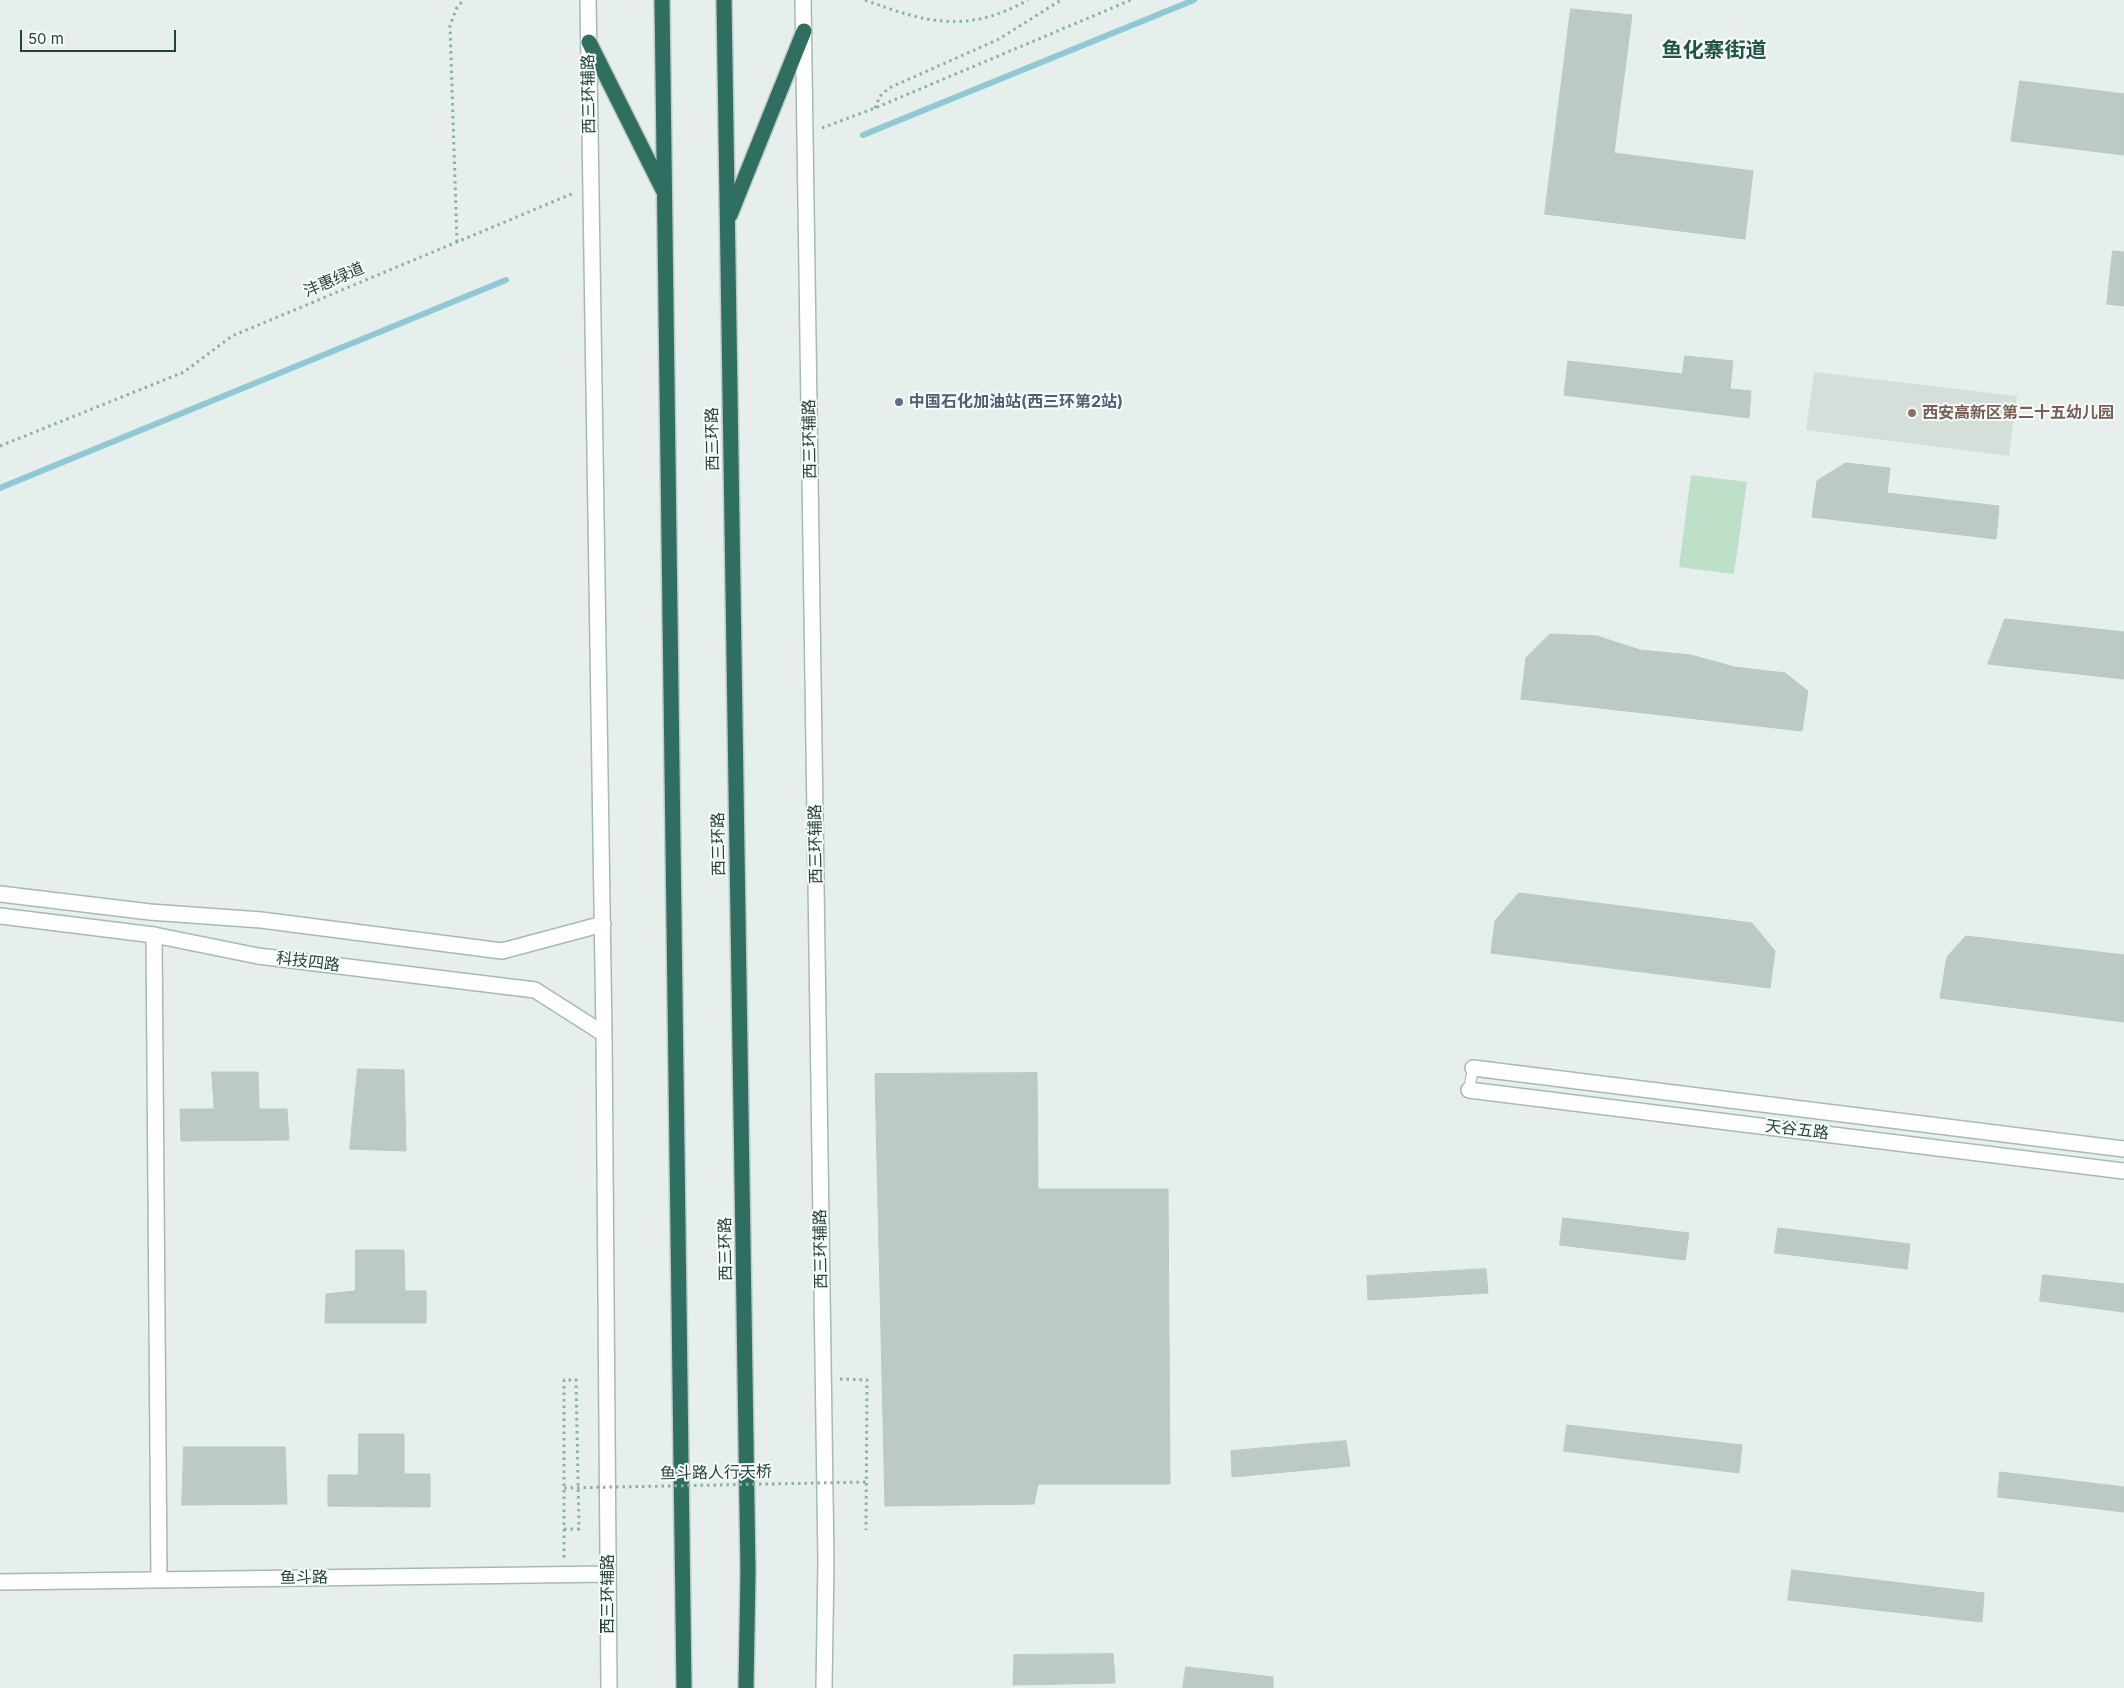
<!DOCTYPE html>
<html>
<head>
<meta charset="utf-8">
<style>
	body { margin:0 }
	#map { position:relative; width:2124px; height:1688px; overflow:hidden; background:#e6efeb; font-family:Inter,sans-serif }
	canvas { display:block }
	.scale { position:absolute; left:20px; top:30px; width:156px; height:22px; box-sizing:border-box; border:2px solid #24423a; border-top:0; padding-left:6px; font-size:15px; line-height:18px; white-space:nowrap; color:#24423a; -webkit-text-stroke:4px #f7fbf9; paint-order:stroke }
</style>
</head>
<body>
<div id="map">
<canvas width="2124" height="1688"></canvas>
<div class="scale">50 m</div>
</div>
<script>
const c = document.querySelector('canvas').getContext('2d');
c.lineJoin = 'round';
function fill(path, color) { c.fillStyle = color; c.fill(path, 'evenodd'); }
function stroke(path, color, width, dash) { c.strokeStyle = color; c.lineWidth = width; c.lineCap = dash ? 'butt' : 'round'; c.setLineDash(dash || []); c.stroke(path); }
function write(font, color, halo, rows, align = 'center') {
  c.font = font + ' Inter,"Noto Sans SC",sans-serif'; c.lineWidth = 4; c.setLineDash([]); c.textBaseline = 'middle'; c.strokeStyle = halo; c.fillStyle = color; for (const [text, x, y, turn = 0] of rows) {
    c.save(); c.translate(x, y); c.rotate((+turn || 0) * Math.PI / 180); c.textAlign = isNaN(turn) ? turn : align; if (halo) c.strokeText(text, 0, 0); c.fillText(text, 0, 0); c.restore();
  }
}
const built = new Path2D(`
	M1814 372 2017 396 2009 456 1806 430Z`);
const green = new Path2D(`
	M1691 475 1747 482 1734 574 1679 567Z`);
const stream = new Path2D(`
	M863 135 1194 0
	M0 488 506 280`);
const building = new Path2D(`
	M1571 9 1632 15 1614 153 1753 171 1745 239 1545 214Z
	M2020 81 2124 94V155L2011 141Z
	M2113 251 2124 252V306L2107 304Z
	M1685 356 1733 361 1730 389 1751 391 1749 418 1564 395 1568 361 1682 374Z
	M1846 463 1890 468 1887 493 1999 506 1996 539 1812 517 1817 481Z
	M2005 619 2124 632V679L1988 664Z
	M1550 634 1597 636 1640 650 1691 655 1734 667 1785 673 1808 691 1802 731 1521 699 1526 658Z
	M1519 893 1752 923 1775 951 1770 988 1491 953 1495 921Z
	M1966 936 2124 955V1022L1940 998 1947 957Z
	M358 1069 404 1070 406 1151 350 1149Z
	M212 1072H258L259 1109H287L289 1140 181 1141 180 1109H214Z
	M1037 1073 1038 1189H1168L1170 1484H1038L1034 1504 885 1506 875 1074Z
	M1563 1218 1689 1233 1685 1260 1560 1245Z
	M1778 1228 1910 1244 1907 1269 1775 1253Z
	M356 1250H404L405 1291H426V1323H325L326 1294 355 1291Z
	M1486 1269 1488 1293 1368 1300 1367 1276Z
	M2043 1275 2124 1284V1312L2040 1301Z
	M1567 1425 1742 1445 1739 1473 1564 1451Z
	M359 1434H404V1474H430V1507L328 1506V1475H358Z
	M1346 1441 1350 1466 1232 1477 1231 1451Z
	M184 1447H285L287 1504 182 1505Z
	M2000 1472 2124 1487V1512L1998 1497Z
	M1792 1570 1984 1593 1982 1622 1788 1600Z
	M1113 1654 1115 1683 1013 1685 1014 1655Z
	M1186 1667 1273 1677V1688H1183Z`);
const path = new Path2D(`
	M865 0C927 23 967 34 1028 0
	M875 108 880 96 889 88 999 39 1061 0
	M822 128 875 108 1131 0
	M457 242 450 26 456 9 463 0
	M0 446 184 372 232 336 574 193
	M840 1379 867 1380 866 1530
	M564 1529H579L576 1380H564V1558`);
const lane = new Path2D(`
	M1469 1090 1473 1068`);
const street = new Path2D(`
	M154 935 159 1580`);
const secondary = new Path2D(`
	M588 0 604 1034 609 1688
	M803 0 826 1561 824 1688
	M0 894 150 912 261 920 502 951 603 924
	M0 916 154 935 258 956 535 990 604 1034
	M1473 1068 2124 1149
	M1469 1090 2124 1171
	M0 1582 608 1574`);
const highway = new Path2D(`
	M662 0 684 1688
	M724 0 748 1571 746 1688
	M589 42 663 190
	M730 215 804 31`);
const pathBridge = new Path2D(`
	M564 1488 868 1482`);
const markers = [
	[899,402,5,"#5c6f8a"],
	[1912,413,5,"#8d6e63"]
];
const streetNames = [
	["西三环辅路",589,94,-91],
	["沣惠绿道",334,280,-23],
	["西三环路",713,439,-91],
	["西三环辅路",810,439,-91],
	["西三环路",719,844,-91],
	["西三环辅路",816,844,-91],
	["科技四路",308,962,7],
	["天谷五路",1797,1130,7],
	["西三环路",726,1249,-91],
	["西三环辅路",821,1249,-91],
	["鱼斗路人行天桥",716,1473,-1],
	["鱼斗路",304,1578,-1],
	["西三环辅路",608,1594,-90]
];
const serviceNames = [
	["中国石化加油站(西三环第2站)",909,402]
];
const educationNames = [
	["西安高新区第二十五幼儿园",1922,413]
];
const districtNames = [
	["鱼化寨街道",1714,51]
];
fill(built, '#d4dfda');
fill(green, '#bfe0c8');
stroke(stream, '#8ec9d4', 6);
fill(building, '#bbcac4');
stroke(building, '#b8c9c2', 1);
stroke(lane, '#a8b8b2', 12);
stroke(street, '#a8b8b2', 18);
stroke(secondary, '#a4bbb3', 18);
stroke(highway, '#c2cac8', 18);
stroke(path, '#86b3a5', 3, [2.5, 4]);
stroke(lane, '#fff', 10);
stroke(street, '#fff', 15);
stroke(secondary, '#fff', 15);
stroke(highway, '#2f6f62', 15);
stroke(pathBridge, '#86b3a5', 3, [2.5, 4]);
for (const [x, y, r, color] of markers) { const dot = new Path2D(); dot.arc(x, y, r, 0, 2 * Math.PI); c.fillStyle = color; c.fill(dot); stroke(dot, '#f7fbf9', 2); }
write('16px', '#24423a', '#f7fbf9', streetNames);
write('bold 16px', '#4e5e75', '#f7fbf9', serviceNames, 'left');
write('bold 16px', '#785e54', '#f7fbf9', educationNames, 'left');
write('bold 21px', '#1f5548', '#f7fbf9', districtNames);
</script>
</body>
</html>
